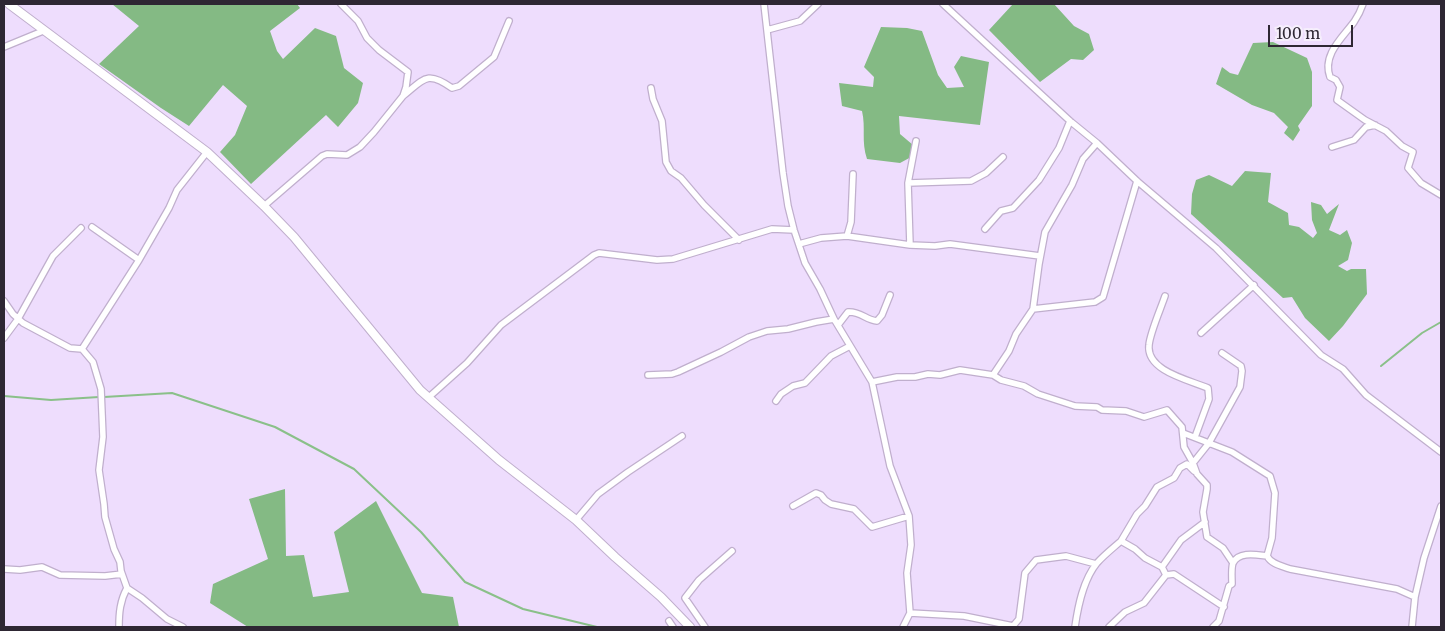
<!DOCTYPE html>
<html>
<head>
<meta charset="utf-8">
<style>
	body { margin:0 }
	#map { position:relative; width:1445px; height:631px; overflow:hidden; background:#eeddfd; font-family:Merriweather,serif }
	canvas { display:block }
	.frame { position:absolute; inset:0; border:5px solid #2e2733; pointer-events:none }
	.scale { position:absolute; left:1268px; top:25px; width:85px; height:22px; box-sizing:border-box; border:2px solid #2e2733; border-top:0; padding-left:6px; font-size:15px; line-height:18px; white-space:nowrap; color:#2e2733; -webkit-text-stroke:4px #f6effc; paint-order:stroke }
</style>
</head>
<body>
<div id="map">
<canvas width="1445" height="631"></canvas>
<div class="frame"></div>
<div class="scale">100 m</div>
</div>
<script>
const c = document.querySelector('canvas').getContext('2d');
c.lineJoin = 'round';
function fill(path, color) { c.fillStyle = color; c.fill(path, 'evenodd'); }
function stroke(path, color, width, dash) { c.strokeStyle = color; c.lineWidth = width; c.lineCap = dash ? 'butt' : 'round'; c.setLineDash(dash || []); c.stroke(path); }
const forest = new Path2D(`
	M112 4H297L300 8 270 31 277 51 283 59 315 28 336 36 344 68 363 83 358 103 338 127 326 115 251 184 220 152 235 135 247 106 223 85 189 126 161 108 99 64 139 26Z
	M1013 4H1054L1074 26 1089 34 1094 50 1083 60 1071 59 1040 82 989 30Z
	M881 27 907 28 922 31 938 75 947 88 964 87 954 67 961 56 989 62 980 125 899 116 900 134 913 145V156L900 163 867 159C861 141 866 128 862 111L842 106 839 83 873 87 874 77 864 67Z
	M1273 42 1307 58 1312 72V106L1298 126 1300 130 1293 141 1284 133 1288 127 1274 113 1252 105 1216 84 1222 67 1230 73 1238 75 1253 43Z
	M1245 171 1271 173 1268 202 1288 213 1289 225 1299 227 1313 238 1317 233 1312 220 1311 202 1321 205 1327 214 1339 204 1329 230 1340 235 1347 230 1352 243 1348 260 1338 266 1347 271 1351 269H1366L1367 294 1343 326 1329 341 1305 318 1292 297 1283 298 1191 214 1192 194 1196 180 1209 175 1232 186Z
	M285 489 286 556 304 555 313 597 349 592 334 532 376 501 422 593 453 597 459 627H248L210 603 213 584 268 559 249 499Z`);
const stream = new Path2D(`
	M1381 366 1422 333 1441 322
	M4 396 51 400 99 397
	M104 397 172 393 275 427 354 469 421 532 465 582 523 609 597 627`);
const street = new Path2D(`
	M764 4 783 173 788 206 794 230 805 263 820 289 834 319 872 382 890 466 909 516 911 545 907 573 910 613 903 627
	M943 4 1070 121 1097 143 1137 181 1216 248 1321 355 1343 369 1366 395 1441 452
	M1363 4C1361 10 1358 16 1354 22 1342 38 1322 55 1330 77L1336 80 1340 87 1337 100 1365 120 1386 131 1402 146 1413 152 1408 168 1421 183 1441 195
	M767 30 800 21 818 4
	M4 47 43 31
	M651 88 653 99 662 121 666 162 671 171 681 178 704 205 739 240
	M403 96C424 79 427 70 452 88L459 86 494 57 509 21
	M1332 147 1354 140 1366 127 1375 125
	M908 183 971 181 986 173 1003 157
	M264 206 322 156 327 154 347 155 360 147 374 132 403 96 406 87 408 72 379 50 367 38 358 21 341 4
	M92 227 139 260
	M985 229 1001 211 1013 208 1039 180 1059 148 1070 121
	M847 236 851 222 853 174
	M799 244 821 238 847 236 910 245 935 246 950 244 1040 256
	M910 245 908 183 916 141
	M1165 296C1161 308 1150 333 1149 345 1146 371 1189 380 1208 388L1209 399 1195 437
	M4 301 13 314 23 323 70 348 82 349 139 260 169 208 177 190 207 152
	M1033 309 1095 302 1103 297 1137 181
	M838 325 848 312C860 311 866 320 877 321L882 315 890 295
	M1201 333 1254 285
	M4 338 18 319 53 256 81 228
	M82 349 93 362 101 389 103 437 99 470 104 504 105 517 114 549 120 562 121 571 127 588 142 598 167 619 183 627
	M648 375 672 374 678 372 721 352 749 337 767 331 788 329 816 322 834 319
	M993 375 1009 351 1016 334 1033 309 1039 264 1045 232 1072 185 1083 159 1097 143
	M872 382 897 377H915L928 374 940 375 960 370 993 375 1001 380 1024 386 1038 394 1075 406 1097 407 1102 410 1126 411 1144 417 1167 410 1182 427 1184 447 1193 463 1197 474 1207 485V489L1203 512 1207 537 1223 548 1233 563
	M429 397 467 363 501 325 594 255 599 253 657 260 673 259 772 229 794 230
	M776 401 781 394 793 386 805 383 831 356 850 346
	M1183 433 1232 452 1270 476 1275 493 1272 538 1267 556
	M1193 463 1209 443 1240 387 1242 371 1241 366 1222 353
	M1194 471 1187 464 1180 468 1174 478 1157 487 1145 506 1137 514 1121 541 1135 549 1145 558 1162 567 1166 575 1174 574 1224 607
	M793 506 816 493 821 495 825 500 831 504 854 509 872 527 909 516
	M576 520 598 494 628 472 682 436
	M1162 567 1181 540 1205 522
	M4 569 20 570 42 567 60 575 105 576 122 574
	M910 613 964 616 1013 626 1019 619 1025 573 1036 560 1066 556 1096 564
	M669 621 673 627
	M119 627C119 613 120 601 127 588
	M705 627 685 598 699 580 732 551
	M1075 627C1078 606 1083 580 1097 563 1104 555 1113 548 1121 541
	M1109 627 1125 612 1144 603 1166 575
	M1213 627 1219 621 1229 586 1232 584C1232 578 1231 568 1233 563 1239 551 1257 555 1267 556 1271 564 1282 566 1290 569L1397 589 1415 597
	M1412 627 1415 597 1424 558 1441 506`);
const secondary = new Path2D(`
	M9 4 207 152 264 206 294 237 420 390 499 460 576 520 615 557 661 597 690 627`);
fill(forest, '#84ba84');
stroke(stream, '#8ac089', 2);
stroke(street, '#c0afcd', 8);
stroke(secondary, '#c0afcd', 10);
stroke(street, '#fff', 5.5);
stroke(secondary, '#fff', 8);
</script>
</body>
</html>
